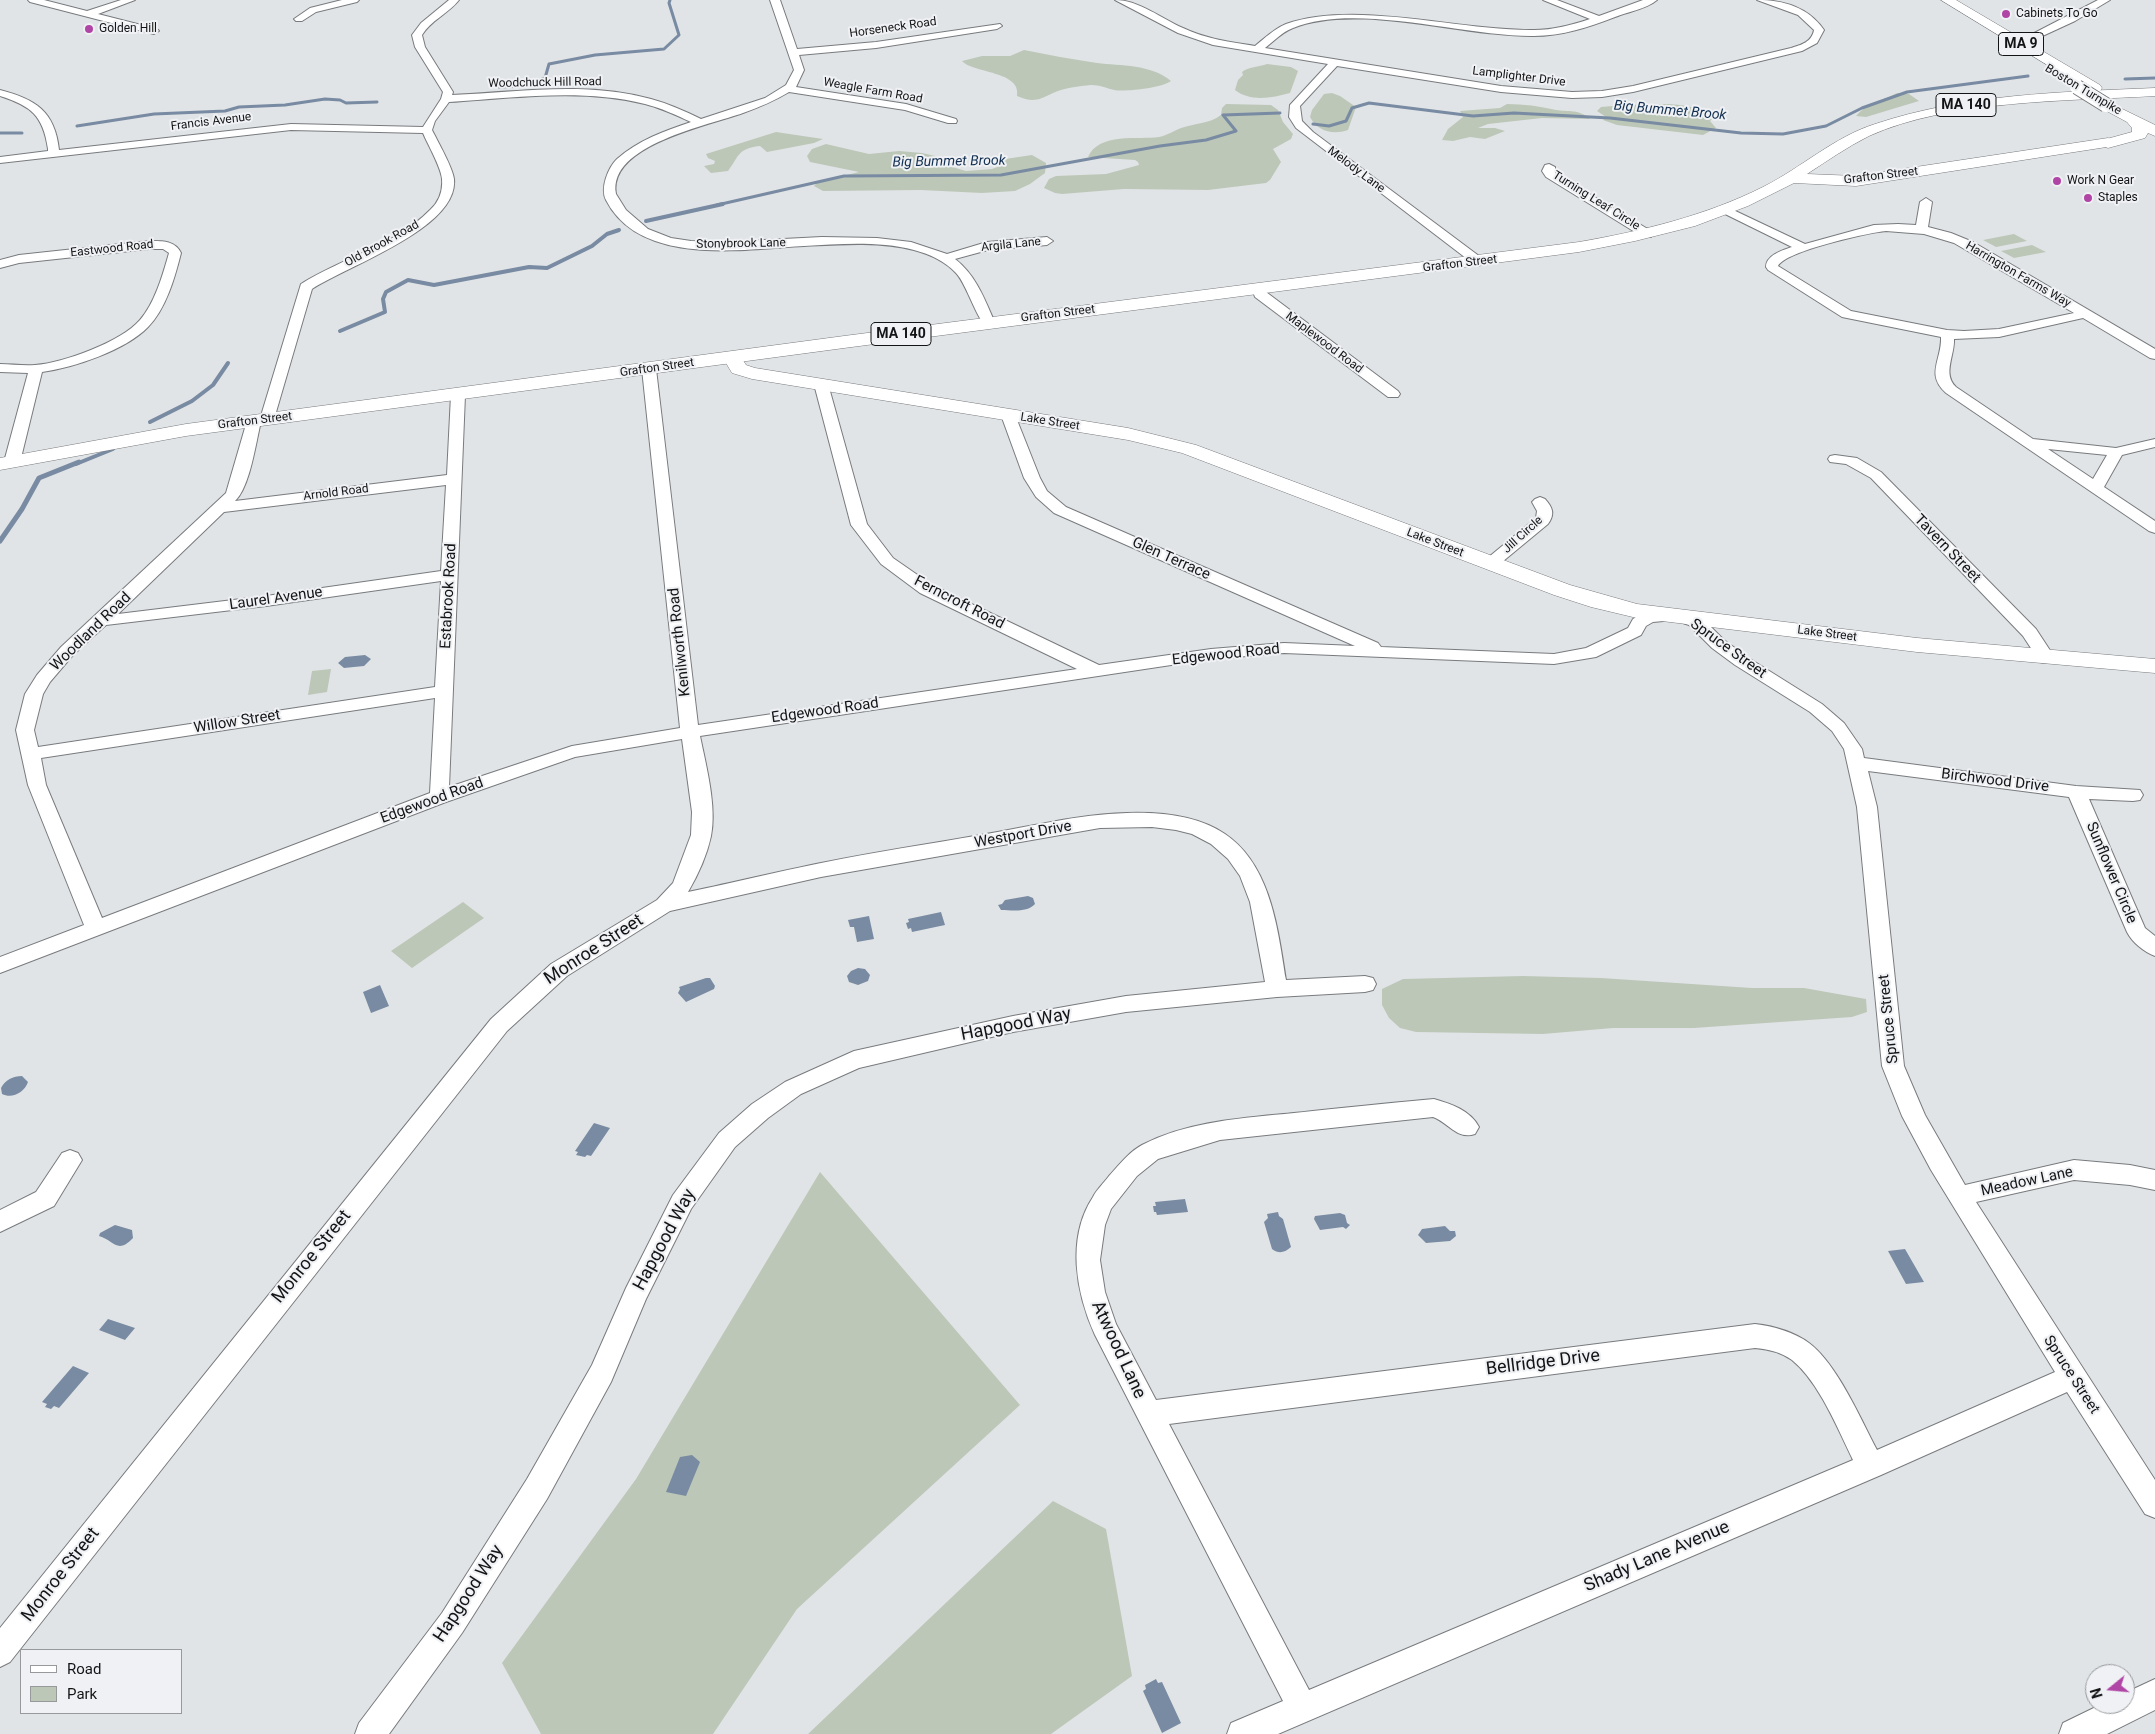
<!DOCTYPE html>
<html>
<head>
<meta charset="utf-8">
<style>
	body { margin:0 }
	#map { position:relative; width:2155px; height:1734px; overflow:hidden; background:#e1e4e7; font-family:Roboto,sans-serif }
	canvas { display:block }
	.legend { position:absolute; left:20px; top:1649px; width:162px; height:65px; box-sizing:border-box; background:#eff1f4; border:1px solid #97999b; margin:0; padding:6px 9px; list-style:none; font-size:15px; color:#131415 }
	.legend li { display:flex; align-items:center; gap:10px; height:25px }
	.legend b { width:25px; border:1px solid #97999b }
	.north { position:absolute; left:2085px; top:1664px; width:50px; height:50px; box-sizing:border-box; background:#eff1f4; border:1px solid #97999b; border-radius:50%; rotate:253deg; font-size:14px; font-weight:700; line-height:20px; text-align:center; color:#131415 }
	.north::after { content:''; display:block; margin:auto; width:18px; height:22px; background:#b045a6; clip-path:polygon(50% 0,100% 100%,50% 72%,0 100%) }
</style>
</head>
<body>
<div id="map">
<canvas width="2155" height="1734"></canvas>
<ul class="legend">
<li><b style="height:6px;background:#fff"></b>Road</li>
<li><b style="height:14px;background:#bcc7b8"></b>Park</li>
</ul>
<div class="north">N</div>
</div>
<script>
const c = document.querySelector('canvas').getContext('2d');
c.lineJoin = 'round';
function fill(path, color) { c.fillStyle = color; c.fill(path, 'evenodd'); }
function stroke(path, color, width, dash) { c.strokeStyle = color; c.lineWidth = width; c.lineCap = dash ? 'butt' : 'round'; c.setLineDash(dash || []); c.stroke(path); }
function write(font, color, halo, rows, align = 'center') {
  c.font = font + ' Roboto,sans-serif'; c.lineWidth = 4; c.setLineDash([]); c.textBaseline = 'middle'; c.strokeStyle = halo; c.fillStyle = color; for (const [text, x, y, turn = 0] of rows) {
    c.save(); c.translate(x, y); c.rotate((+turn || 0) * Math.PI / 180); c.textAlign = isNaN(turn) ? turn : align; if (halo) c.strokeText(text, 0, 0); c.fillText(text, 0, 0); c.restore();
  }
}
const green = new Path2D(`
	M1024 50C1048 55 1072 59 1097 63 1121 66 1151 64 1171 81 1162 88 1125 92 1114 90 1106 88 1100 85 1091 85 1079 86 1064 88 1053 93 1039 100 1033 103 1017 96 1022 71 972 73 962 61L982 56H1010Z
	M1267 64 1291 67 1298 71 1290 93C1272 98 1250 102 1235 90L1238 80 1243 75 1242 72C1248 67 1259 67 1267 64Z
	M1332 93 1340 96 1356 107 1348 130C1333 135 1318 132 1310 117L1312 110 1324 94Z
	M1897 93 1909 94 1919 101 1866 117 1856 116C1867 103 1882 101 1897 93Z
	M1226 104 1271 105 1278 110 1283 122 1293 134 1291 139 1273 149 1281 162 1270 180 1266 183 1208 190 1124 189 1062 194 1055 193 1044 188 1049 179 1056 176 1106 174 1139 165 1138 162 1135 160 1088 157C1099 132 1138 140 1159 137 1168 135 1173 131 1181 128 1195 123 1209 124 1221 115L1222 108Z
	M1507 104C1524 104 1539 106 1556 110 1568 112 1580 109 1590 119L1542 118 1488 124 1478 128H1495L1505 131 1485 139 1470 137 1453 141 1442 140 1448 129 1463 117 1460 111 1500 108Z
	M1625 105C1653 105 1691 99 1713 118L1710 121 1716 128 1703 135 1617 125 1603 120 1606 117 1597 111 1601 107Z
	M776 132 823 139 814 143 767 152 760 146C737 149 740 155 728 171L711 173 704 166 714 164 715 161 708 158 706 154Z
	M826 144 869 154 899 151 922 153 935 156 945 165 966 171 992 169 1000 166 1005 159 1032 155 1046 163 1045 173 1030 184 1015 191 982 193 921 190 823 191 814 186 818 182 859 172 810 162 807 156 812 149Z
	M2014 234 2027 241 1996 247 1983 240Z
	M2032 245 2046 252 2014 258 2001 251Z
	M331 669 327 692 308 695 312 671Z
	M463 902 484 918 412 968 391 951Z
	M1523 976 1601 978 1752 988H1804L1866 999 1867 1012 1852 1017 1694 1028H1613L1543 1034 1416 1032 1400 1028 1389 1018 1382 1005V989L1403 979Z
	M820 1172 1020 1405 797 1609 713 1734H541L502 1663 636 1479Z
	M1053 1501 1106 1529 1132 1676 1051 1734H808Z`);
const water = new Path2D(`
	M365 655 371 659 364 666 344 668 338 663 345 657Z
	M1028 896 1033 898 1035 904C1027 913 1011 910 1001 910L998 905 1002 904 1005 900Z
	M941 912 945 925 912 932 911 928 908 929 906 923 909 922 908 919Z
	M869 916 874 939 857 942 854 927H850L848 920Z
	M858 968 865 969 870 975 868 981 858 985 849 982 847 976 851 971Z
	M706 978H710L715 986 714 989 686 1002 678 993 680 989 679 987Z
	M380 985 389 1006 371 1013 363 992Z
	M22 1076 28 1082C24 1093 12 1099 2 1094L1 1088C5 1080 13 1076 22 1076Z
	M594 1123 610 1128 591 1156 587 1155 585 1157 576 1155 578 1152 575 1151Z
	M1185 1199 1188 1212 1157 1215 1156 1212H1154L1153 1206H1156L1155 1202Z
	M1278 1212 1279 1216 1283 1219 1291 1247C1284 1253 1279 1254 1272 1249L1264 1222 1268 1218 1267 1214Z
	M1340 1213 1345 1215 1347 1223 1350 1225 1346 1229 1343 1227 1320 1230 1314 1219 1315 1216Z
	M115 1225 132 1230 133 1238C117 1255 114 1240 99 1236L100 1233Z
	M1445 1226 1450 1231H1455L1456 1236 1450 1241 1426 1243 1418 1235 1422 1229Z
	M1905 1249 1924 1282 1906 1284 1888 1251Z
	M108 1319 135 1328 125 1340 99 1330Z
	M73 1366 89 1373 59 1408 54 1406 51 1409 45 1407 47 1404 42 1402Z
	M692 1455 700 1462 686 1496 666 1492 680 1457Z
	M1156 1679 1158 1683 1162 1682 1181 1723 1162 1733 1143 1691 1146 1689 1145 1685Z`);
const streamFar2 = new Path2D(`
	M2125 79 2155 78
	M499 87 525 86 545 78 549 64 595 55 664 49 679 35 669 3 670 0
	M1313 124 1329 126 1346 121 1352 108 1369 103 1473 116 1514 113 1610 118 1741 133 1783 134 1826 126 1862 108 1907 92 2028 76
	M77 126 154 114 225 111 239 107 285 105 325 99 340 100 346 103 377 102
	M0 133H22
	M717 205 844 176 1001 175 1160 146 1206 140 1236 131 1223 115 1280 113`);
const streamFar1 = new Path2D(`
	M646 221 723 204
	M340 331 385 312 383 299 386 292 408 280 434 285 529 267 547 268 592 246 607 234 619 230
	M150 422 192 401 213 385 228 363
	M76 464 113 449`);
const stream = new Path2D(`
	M0 541 22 509 39 478 79 462`);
const street = new Path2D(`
	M28 0H44L87 11 121 0H135L98 14 157 29 159 31 154 34 30 2Z
	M342 0H359L357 2 316 12 302 21H296L294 19 310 8Z
	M449 0H459C448 14 431 20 422 35L425 47 453 92 452 95C518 92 587 81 651 99 669 104 685 111 701 119L765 98 786 85 794 70 770 0H780L797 49 876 42 1000 24 1002 26 997 29 876 48 799 55 804 70 796 87 906 104 956 119 957 121 956 123H948L905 110 789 92C774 101 760 107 743 113 710 125 607 145 616 194L626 210 648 229 671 238 691 241 725 242 822 237 877 238 911 242 947 254 987 242 1047 237 1053 241 1047 245 988 250 955 259C976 275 985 300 995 323L988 327C978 324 967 284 956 273 945 261 929 254 914 250 879 241 840 244 804 246 744 249 640 267 606 200 600 188 608 168 617 159 639 140 664 131 691 122 676 115 661 108 645 104 582 88 513 98 449 102L435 121 432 130C438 142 453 168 454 179 459 228 347 266 312 289L274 419 272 422 267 423 261 421C256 442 250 487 235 501L447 475 451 395 453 392H463L465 395 449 787 572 746 680 728 642 369 649 365 656 369 698 725 1077 669 920 593 881 564 851 525 814 384 821 380 828 384 867 524 893 558 932 585 1099 665 1211 649 1284 643 1355 646 1054 513 1036 497 1024 478 1001 415 1003 412H1013L1015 415 1040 478 1047 491 1066 507 1378 643 1381 647 1554 654 1586 648 1628 628 1633 619 1643 613 1675 610 1701 617 1724 640 1747 657 1822 704 1844 723 1862 749 1864 758 2076 786 2140 790 2143 795 2140 800 2133 801 2089 799 2145 928 2155 936V956C2144 952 2132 942 2127 932L2069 797 1868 771 1877 807 1904 1066 1925 1115 1965 1185 2074 1160 2130 1165 2155 1170V1190L2130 1185 2074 1180 1976 1202 2155 1480V1518L2145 1514 2067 1392 1881 1475 1278 1734H1227L1231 1723 1283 1701 1095 1335C1076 1293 1066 1238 1093 1197 1097 1189 1104 1183 1109 1176 1119 1165 1129 1152 1142 1145 1188 1121 1244 1118 1294 1113 1341 1108 1387 1103 1434 1099 1451 1104 1470 1110 1479 1127L1475 1134C1457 1140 1449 1123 1433 1117L1220 1140 1158 1159 1137 1176 1111 1209 1105 1225 1100 1260 1105 1292 1116 1324 1156 1400 1755 1324C1773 1326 1794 1332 1809 1343 1837 1364 1860 1418 1877 1450L2055 1372 1931 1170 1902 1116 1882 1066 1857 807 1844 749 1832 731 1810 712 1735 665 1712 648 1689 625 1674 620 1653 622 1646 626 1641 635 1596 657 1554 664 1284 653 1211 659 700 736C706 765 717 807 711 836 707 855 698 875 688 892 732 883 776 872 821 863 874 852 928 844 981 835 1029 827 1078 814 1127 813 1159 812 1197 815 1225 834 1271 865 1278 930 1286 980L1365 976 1373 978 1376 984 1373 990 1365 992 1277 997 1126 1012 1013 1032 859 1068 801 1094 768 1118 735 1147 691 1209 646 1299 611 1382 547 1499 462 1633 389 1734H355L359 1723 442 1613 527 1479 592 1365 626 1288 673 1195 719 1133 752 1104 785 1082 854 1051 1013 1016 1126 996 1265 982 1250 902 1240 876 1228 859 1211 844 1192 834 1176 830 1152 827 1100 828 821 877 670 911 567 976 507 1031 10 1662 0 1667V1628L491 1019 551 964 657 900 673 883 691 835 692 812 682 739 575 757 446 802 0 973V957L84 925 28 785 16 730 25 694 37 675 61 647 226 493 247 421 249 418 254 417 260 419 301 284C342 258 396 245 430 210 439 202 443 191 442 179 441 167 428 145 423 133L291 130 0 163V157L48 151V149C43 115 31 106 0 96V90C35 99 55 111 59 150L291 124 423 127 441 99 443 92 415 47 412 35 421 23ZM446 485 441 571 266 596 118 614 224 512ZM441 581 435 687 38 747 34 730 43 694 50 682 73 655 106 625 266 606ZM435 698 430 793 102 918 46 785 41 758ZM1755 1348C1768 1349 1781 1352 1792 1360 1819 1382 1838 1429 1853 1460L1309 1690 1169 1424Z
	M1115 0C1139 0 1162 19 1183 28 1206 39 1231 42 1255 46 1265 38 1274 29 1286 24 1357 0 1458 31 1534 30 1553 30 1572 25 1590 19L1543 0H1557L1599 16 1643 0H1657C1647 9 1627 12 1615 17 1589 27 1562 36 1534 36 1464 37 1357 2 1293 28 1282 32 1274 41 1265 48L1501 86 1572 92 1602 91 1633 86 1791 48C1801 45 1812 42 1814 30L1798 15 1757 0C1784 0 1808 7 1824 30L1817 43 1802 51 1633 92 1602 97 1572 98 1501 92 1337 66 1300 106 1302 121 1313 132 1483 259 1485 262 1479 266 1475 265 1296 128 1289 117 1290 105 1328 64 1213 45 1178 33Z
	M2098 0H2110L2075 21 2023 45 2020 46 2015 43Z
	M1549 164 1555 167V173L1651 231 1653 234 1651 237H1643L1546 177 1542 171 1545 165Z
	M1926 198 1932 202 1928 227 1951 233 1973 242 2155 349V359L2150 358 2083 318 1999 337 1954 339C1955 355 1942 374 1956 387L2033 439 2116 448 2155 439V447L2122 455 2104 487 2155 521V533L2149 531 1946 393C1925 374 1942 360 1941 337L1842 317 1768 270 1766 267C1766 255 1783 250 1792 247L1719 211 1721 208H1729L1805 244 1874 225 1898 224 1916 225 1920 202ZM1886 231 1924 234 1954 243 2074 313 1999 329 1964 331 1947 330 1851 311 1778 266C1786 251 1867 233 1886 231ZM2048 449 2107 455 2093 479Z
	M149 241C161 241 175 240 181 253 175 277 166 309 148 327 126 350 73 368 42 372L20 462 17 465H7L4 462 28 373 0 372V364C11 364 23 366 35 365 63 363 121 342 140 320 155 303 163 274 169 253L163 249H149L19 263 0 268V260L19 255Z
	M1258 285 1263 286 1266 292 1398 391 1400 394 1398 397H1388L1255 297 1252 289Z
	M1835 455 1857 458 1881 472 2036 629 2055 658 2052 662 2046 663 2040 662 2023 636 1871 478 1846 464 1830 462 1828 459 1830 456Z
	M1540 497 1545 499C1553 508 1555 514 1548 524L1496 567H1484L1482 564 1484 561 1536 518 1537 511 1532 502 1535 499Z
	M70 1150 78 1153 82 1160 54 1206 0 1232V1210L36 1192 62 1153Z
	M2155 1679V1710L2107 1734H2059L2063 1723 2102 1704H2125V1693Z`);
const secondary = new Path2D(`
	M732 352 739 354 746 365 755 368 1128 428 1196 445 1570 585 1637 604 1917 638 2155 659V673L1917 652 1637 618 1591 607 1554 595 1182 453 1128 440 752 379 732 373 723 358 725 354Z`);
const primary = new Path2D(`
	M2155 88V96C2068 101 1948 100 1869 136 1847 147 1827 161 1807 174L1856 176 2108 138 2113 140 2116 143 2113 146 1856 186 1794 183 1748 206 1695 226 1635 241 1579 252 844 348 186 436 0 470V458L186 424 844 336 1579 242C1642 231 1705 216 1763 187 1801 168 1834 137 1875 124 1965 94 2061 92 2155 88Z`);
const highway = new Path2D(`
	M1941 0H1956L2100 85 2102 88 2100 91H2090Z
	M2106 101 2155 125V136L2148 133 2145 138 2108 148 2103 146 2100 143 2103 140 2132 132V128L2127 122 2101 108 2099 105 2101 102Z`);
const highwayBridge = new Path2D(`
	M2077 87 2106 105`);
const markers = [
	[2006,14,5,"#b045a6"],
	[89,29,5,"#b045a6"],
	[2057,181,5,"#b045a6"],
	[2088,198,5,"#b045a6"]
];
const farPoinames = [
	["Cabinets To Go",2016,14],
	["Golden Hill",99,29],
	["Work N Gear",2067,181],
	["Staples",2098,198]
];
const farStreetnames = [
	["Horseneck Road",893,28,-8],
	["Lamplighter Drive",1519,77,7],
	["Woodchuck Hill Road",545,83,-1],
	["Boston Turnpike",2083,90,31],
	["Weagle Farm Road",873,91,10],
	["Francis Avenue",211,122,-7],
	["Melody Lane",1356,170,37],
	["Grafton Street",1881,176,-7],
	["Turning Leaf Circle",1596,201,32],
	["Old Brook Road",382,244,-29],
	["Stonybrook Lane",741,244,-1],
	["Argila Lane",1011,245,-6],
	["Eastwood Road",112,249,-6],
	["Grafton Street",1460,264,-7],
	["Harrington Farms Way",2018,275,30],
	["Grafton Street",1058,314,-7],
	["Maplewood Road",1324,343,37],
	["Grafton Street",657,368,-8],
	["Grafton Street",255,421,-7],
	["Lake Street",1050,422,9],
	["Arnold Road",336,493,-7],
	["Jill Circle",1523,535,-42],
	["Lake Street",1435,543,21],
	["Lake Street",1827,634,7]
];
const shields = [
	[2021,44,45],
	[1966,105,60],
	[901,334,60]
];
const shieldNames = [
	["MA 9",2021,44],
	["MA 140",1966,105],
	["MA 140",901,334]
];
const farWaternames = [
	["Big Bummet Brook",1670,111,5],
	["Big Bummet Brook",949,162,-1]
];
const streetNames = [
	["Tavern Street",1947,549,46],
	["Glen Terrace",1171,559,24],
	["Estabrook Road",449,596,-87],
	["Laurel Avenue",276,599,-8],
	["Ferncroft Road",959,603,27],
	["Woodland Road",91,632,-44],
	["Kenilworth Road",680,642,-96],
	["Spruce Street",1728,649,36],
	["Edgewood Road",1226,655,-6],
	["Edgewood Road",825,711,-8],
	["Willow Street",237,722,-9],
	["Birchwood Drive",1995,781,7],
	["Edgewood Road",432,801,-20],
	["Westport Drive",1023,835,-10],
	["Sunflower Circle",2111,873,67],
	["Spruce Street",1889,1019,-96],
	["Meadow Lane",2027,1182,-12],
	["Spruce Street",2071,1375,57]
];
const nearStreetnames = [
	["Monroe Street",594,950,-33],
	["Hapgood Way",1016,1025,-11],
	["Hapgood Way",665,1240,-62],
	["Monroe Street",312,1257,-51],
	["Atwood Lane",1118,1350,65],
	["Bellridge Drive",1543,1363,-7],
	["Shady Lane Avenue",1657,1557,-23],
	["Monroe Street",61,1575,-52],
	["Hapgood Way",469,1594,-57]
];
fill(green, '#bcc7b8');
fill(water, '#798ba2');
stroke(streamFar2, '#798ba2', 3);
stroke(streamFar1, '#798ba2', 4);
stroke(stream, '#798ba2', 5);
stroke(street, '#787b7e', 2);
stroke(secondary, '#787b7e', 1);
stroke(primary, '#787b7e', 1);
stroke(highway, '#787b7e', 1);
fill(street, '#fff');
fill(secondary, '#fff');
fill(primary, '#fff');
fill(highway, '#fff');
stroke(highwayBridge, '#787b7e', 16, []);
stroke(highwayBridge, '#fff', 14);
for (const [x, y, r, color] of markers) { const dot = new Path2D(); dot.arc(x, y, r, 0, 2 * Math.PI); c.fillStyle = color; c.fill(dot); stroke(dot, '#eff1f4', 2); }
write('12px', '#131415', '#eff1f4', farPoinames, 'left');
write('12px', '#131415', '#eff1f4', farStreetnames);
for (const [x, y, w] of shields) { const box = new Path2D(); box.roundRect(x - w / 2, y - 11.5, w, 23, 4); c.fillStyle = '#eff1f4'; c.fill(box); stroke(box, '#131415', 1); }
write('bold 14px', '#131415', null, shieldNames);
write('italic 14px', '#122f51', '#eff1f4', farWaternames);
write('15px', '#131415', '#eff1f4', streetNames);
write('18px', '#131415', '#eff1f4', nearStreetnames);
</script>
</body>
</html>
